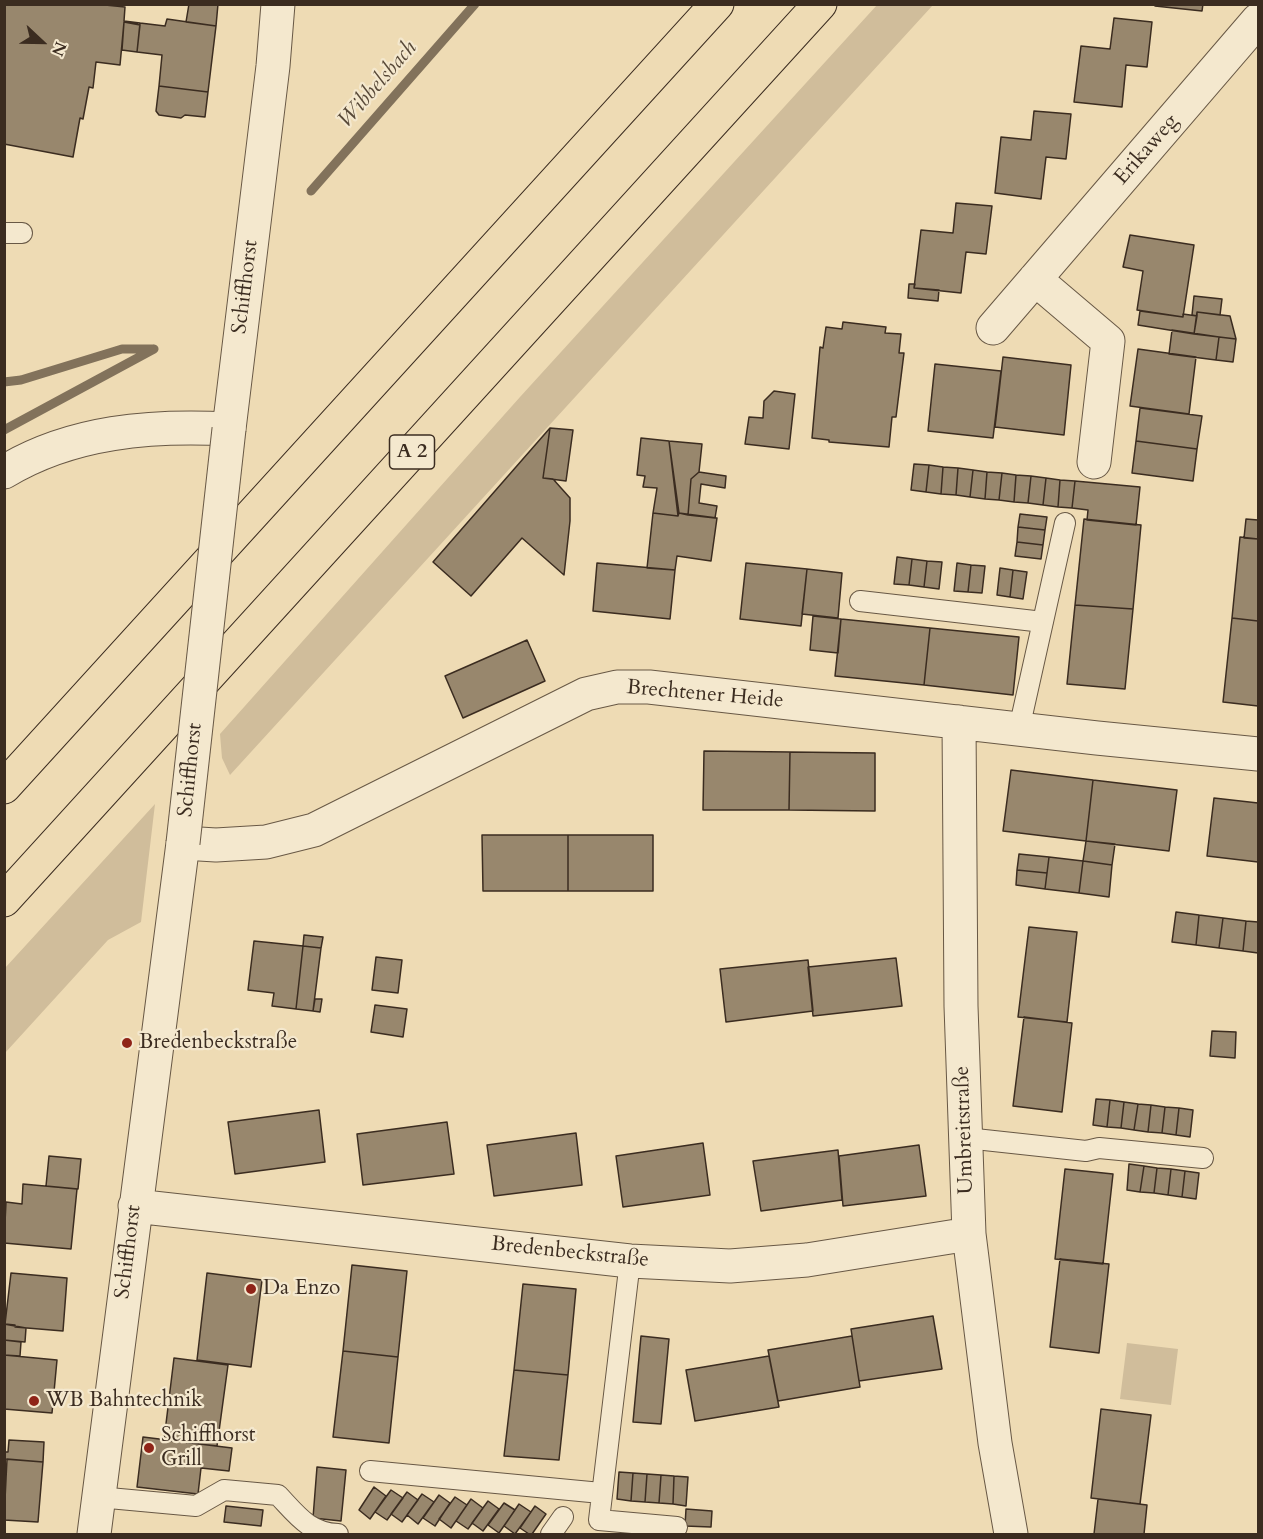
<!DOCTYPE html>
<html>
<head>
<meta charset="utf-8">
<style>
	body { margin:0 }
	#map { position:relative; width:1263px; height:1539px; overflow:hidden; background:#eedbb4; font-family:Cardo,serif }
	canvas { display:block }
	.frame { position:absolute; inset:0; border:6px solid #3b2c20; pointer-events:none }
	.north { position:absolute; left:12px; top:12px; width:60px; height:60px; -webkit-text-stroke:4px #f4e8ce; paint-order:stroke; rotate:112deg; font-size:16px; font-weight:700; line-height:24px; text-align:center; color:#3b2c20 }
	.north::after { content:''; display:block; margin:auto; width:21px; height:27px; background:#3b2c20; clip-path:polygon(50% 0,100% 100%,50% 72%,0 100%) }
</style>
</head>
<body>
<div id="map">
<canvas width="1263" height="1539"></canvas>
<div class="frame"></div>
<div class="north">N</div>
</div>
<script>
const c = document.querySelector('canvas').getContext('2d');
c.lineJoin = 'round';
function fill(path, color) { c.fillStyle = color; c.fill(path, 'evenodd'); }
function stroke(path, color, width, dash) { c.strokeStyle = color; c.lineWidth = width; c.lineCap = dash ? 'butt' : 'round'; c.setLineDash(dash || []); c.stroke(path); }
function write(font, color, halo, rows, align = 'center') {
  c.font = font + ' Cardo,serif'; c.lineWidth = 4.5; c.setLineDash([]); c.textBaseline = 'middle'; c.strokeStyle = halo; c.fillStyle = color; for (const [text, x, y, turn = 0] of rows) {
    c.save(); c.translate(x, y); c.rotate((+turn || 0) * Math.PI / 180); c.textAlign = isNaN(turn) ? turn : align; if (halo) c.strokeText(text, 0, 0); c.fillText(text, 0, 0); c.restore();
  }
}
const green = new Path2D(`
	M877 5H933L230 775 222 758 220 734 520 397Z
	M155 804 141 922 108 940 5 1053V968Z
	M1127 1343 1178 1349 1171 1405 1120 1399Z`);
const stream = new Path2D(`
	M311 191 475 4
	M4 382 21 380 122 349H153
	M4 430 154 349`);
const building = new Path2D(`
	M4 4H95L125 7 124 21 140 23 124 22 120 65 96 62 93 88 89 87 83 119 80 118 73 157 4 144Z
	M189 4H218L216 26 186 22Z
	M1156 4H1203L1202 11 1155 6Z
	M1114 18 1152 22 1147 67 1126 65 1122 107 1074 102 1081 46 1110 49Z
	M167 19 216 26 208 92 159 86 162 55 137 52 140 23 165 26Z
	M124 22 140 25 137 52 122 50Z
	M159 86 208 92 205 117 185 115 181 118 159 115 156 111Z
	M1034 111 1071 114 1066 159 1046 157 1041 199 995 193 1001 137 1031 140Z
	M956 203 992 206 986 254 966 252 961 293 914 288 921 230 953 233Z
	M1130 235 1194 245 1183 317 1137 310 1143 271 1123 267Z
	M909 284H915L914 288 939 290 938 301 908 298Z
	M1194 296 1222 299 1220 315 1197 312V316L1192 315Z
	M1140 311 1183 317V314L1197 316 1194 334 1138 325Z
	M1197 312 1230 316 1236 339 1194 334Z
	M843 322 886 327 885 333 901 334 899 353H904L896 417H892L889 447 829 442V440L812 438 820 347 823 348 826 327 842 329Z
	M1172 330 1219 337 1216 360 1169 354Z
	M1219 337 1236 339 1233 362 1216 360Z
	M1138 349 1196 357 1189 414 1130 406Z
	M1003 357 1071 365 1064 435 995 427Z
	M935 364 1001 371 993 438 928 431Z
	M774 391 795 394 789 449 745 444 749 417 763 418 764 401Z
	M1140 408 1202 416 1197 449 1136 441Z
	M550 428 573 430 566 481 543 478Z
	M550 428 543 478 553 479 570 498V521L564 575 522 538 471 596 433 562Z
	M641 438 669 441 678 516 653 513 657 488 643 487 645 476 637 475Z
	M669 441 702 444 699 472 691 479 688 515 679 513Z
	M1136 441 1197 449 1193 481 1132 473Z
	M914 464 929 465 926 492 911 490Z
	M929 465 943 467 941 494 926 492Z
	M943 467 958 468 956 495 941 494Z
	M958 468 973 470 970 497 956 495Z
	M973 470 987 472 985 499 970 497Z
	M699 472 726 476 725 488 701 484 699 503 717 506 715 518 688 515 691 479Z
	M987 472 1002 473 999 500 985 499Z
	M1002 473 1016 475 1014 502 999 500Z
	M1016 475 1031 476 1028 503 1014 502Z
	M1031 476 1046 478 1043 505 1028 503Z
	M1046 478 1060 480 1058 507 1043 505Z
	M1060 480 1075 481 1072 508 1058 507Z
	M1075 481 1140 487 1136 525 1087 520 1088 510 1072 508Z
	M653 513 678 516 679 513 717 518 711 561 677 556 675 570 647 568Z
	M1020 514 1047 517 1045 530 1018 527Z
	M1084 519 1141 525 1133 609 1075 605Z
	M1246 519 1258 520V539L1244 538Z
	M1018 527 1045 530 1043 545 1017 542Z
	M1240 537 1258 539V621L1232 618Z
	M1017 542 1043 545 1041 559 1015 556Z
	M897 557 912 559 909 585 894 584Z
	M912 559 927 561 924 587 909 585Z
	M927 561 942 562 939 589 924 587Z
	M597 563 675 570 670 619 593 611Z
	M746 563 807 569 801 626 740 619Z
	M957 563 971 565 968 592 954 591Z
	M971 565 985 566 982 593 968 592Z
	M1000 568 1013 570 1010 597 997 595Z
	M807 569 842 573 838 618 802 614Z
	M1013 570 1027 572 1023 599 1010 597Z
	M1075 605 1133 609 1125 689 1067 684Z
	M813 616 841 619 838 653 810 650Z
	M1232 618 1258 621V706L1223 702Z
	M841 619 930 628 924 685 835 676Z
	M930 628 1019 637 1013 695 924 685Z
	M527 640 545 681 463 718 445 676Z
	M704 751 790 752 789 810H703Z
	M790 752 875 753V811L789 810Z
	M1011 770 1093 780 1086 841 1003 831Z
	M1093 780 1177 790 1169 851 1086 841Z
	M1214 798 1258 803V862L1207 856Z
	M482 835H568V891H483Z
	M568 835H653V891H568Z
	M1086 841 1115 844 1112 865 1083 861Z
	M1019 854 1049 857 1047 873 1017 870Z
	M1049 857 1083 861 1079 893 1045 889Z
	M1083 861 1112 865 1109 897 1079 893Z
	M1017 870 1047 873 1045 889 1016 885Z
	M1176 912 1199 915 1196 945 1172 942Z
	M1199 915 1223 918 1219 948 1196 945Z
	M1223 918 1246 921 1243 951 1219 948Z
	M1246 921 1258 922V953L1243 951Z
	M1029 927 1077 932 1067 1022 1018 1017Z
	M304 935 323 937 321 948 303 946Z
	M254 941 303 946 296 1009 272 1006 274 993 248 990Z
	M303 946 321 948 313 1011 296 1009Z
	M376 957 402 960 398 993 372 990Z
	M896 958 902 1006 813 1016 808 967Z
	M808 960 813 1011 726 1022 720 969Z
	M315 999H322L320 1012 313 1011Z
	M375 1005 407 1009 403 1037 371 1032Z
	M1024 1017 1072 1023 1062 1112 1013 1106Z
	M1212 1031 1236 1032 1235 1058 1210 1056Z
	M1096 1099 1110 1100 1107 1127 1093 1125Z
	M1110 1100 1124 1102 1121 1128 1107 1127Z
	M1124 1102 1138 1104 1134 1130 1121 1128Z
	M1138 1104 1151 1105 1148 1132 1134 1130Z
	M1151 1105 1165 1107 1162 1133 1148 1132Z
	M1165 1107 1179 1108 1176 1135 1162 1133Z
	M1179 1108 1193 1110 1190 1137 1176 1135Z
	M319 1110 325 1162 235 1174 228 1122Z
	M447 1122 454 1174 363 1185 357 1134Z
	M576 1133 582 1185 494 1196 487 1145Z
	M703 1143 710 1195 623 1207 616 1156Z
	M919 1145 926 1196 843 1206 839 1156Z
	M838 1150 842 1200 761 1211 753 1161Z
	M49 1156 81 1159 78 1189 46 1186Z
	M1129 1164 1144 1166 1140 1192 1127 1190Z
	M1144 1166 1157 1168 1154 1193 1140 1192Z
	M1157 1168 1171 1169 1168 1195 1154 1193Z
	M1065 1169 1113 1174 1103 1264 1055 1259Z
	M1171 1169 1185 1171 1182 1197 1168 1195Z
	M1185 1171 1199 1173 1196 1199 1182 1197Z
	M23 1184 77 1189 71 1249 4 1243 6 1202 22 1204Z
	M1060 1259 1109 1264 1099 1353 1050 1347Z
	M352 1265 407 1271 398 1357 343 1351Z
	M11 1273 67 1278 63 1331 15 1327V1325L5 1324Z
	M207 1273 262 1280 251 1367 197 1360Z
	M523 1284 576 1289 568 1375 514 1370Z
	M933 1316 942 1369 859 1381 851 1329Z
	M4 1324 26 1328 25 1342 4 1340Z
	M641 1336 669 1339 661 1424 633 1422Z
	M852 1336 860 1387 778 1401 768 1350Z
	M4 1340 21 1342 20 1356 4 1355Z
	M343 1351 398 1357 389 1443 333 1437Z
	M4 1355 57 1360 52 1413 4 1409Z
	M769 1356 779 1407 695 1421 686 1370Z
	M174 1358 228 1365 217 1446 164 1440Z
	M514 1370 568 1375 559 1460 504 1456Z
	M1101 1409 1151 1415 1140 1504 1091 1498Z
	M143 1437 232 1448 229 1471 201 1468 198 1494 137 1487Z
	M9 1440 44 1442 43 1462 4 1459V1452H8Z
	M7 1459 43 1462 38 1522 4 1520Z
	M317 1467 346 1470 341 1521 313 1518Z
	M619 1472 633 1473 631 1501 617 1499Z
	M633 1473 647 1474 645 1502 631 1501Z
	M647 1474 661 1475 659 1503 645 1502Z
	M661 1475 674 1476 673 1504 659 1503Z
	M674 1476 688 1477 686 1506 673 1504Z
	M374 1487 386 1496 370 1519 359 1510Z
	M391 1490 403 1498 387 1520 375 1512Z
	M407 1492 418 1500 402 1522 391 1514Z
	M422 1494 434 1502 418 1524 407 1515Z
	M439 1495 450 1503 435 1526 423 1518Z
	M455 1497 467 1505 451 1528 439 1519Z
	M471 1499 483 1508 468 1529 456 1521Z
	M1098 1499 1147 1505 1144 1534H1094Z
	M488 1501 499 1509 483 1531 472 1523Z
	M504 1503 515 1510 499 1533 488 1525Z
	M519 1504 531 1512 515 1534 504 1526Z
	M226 1506 263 1510 261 1526 224 1522Z
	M535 1506 546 1514 532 1534H529L520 1528Z
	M686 1509 712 1511 711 1527 685 1526Z`);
const lane = new Path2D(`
	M4 233H22
	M860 601 1043 622
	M1019 729 1065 523
	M966 1138 1086 1151 1099 1148 1203 1158
	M630 1261 599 1520 677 1527
	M370 1471 601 1493
	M98 1497 196 1506 224 1490 278 1495C297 1515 309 1533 338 1534
	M551 1534 563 1517`);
const street = new Path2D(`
	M1035 279 1108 341 1094 462
	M993 328 1258 20
	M4 472C72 431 151 425 229 429L273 66 278 4
	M959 722 961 1006 969 1234 995 1443 1011 1534
	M135 1206 630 1261 730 1266 807 1260 969 1234
	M94 1534 183 843 216 845 266 842 314 830 586 694 617 687H649L1097 738 1258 754`);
const highway = new Path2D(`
	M4 787 717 4
	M4 900 820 4`);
const streetBridge = new Path2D(`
	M183 843 229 429`);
const markers = [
	[127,1043,6,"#8f2418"],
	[251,1289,6,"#8f2418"],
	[34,1401,6,"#8f2418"],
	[149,1448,6,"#8f2418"]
];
const shields = [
	[412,452,45]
];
const shieldNames = [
	["A 2",412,452]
];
const streetNames = [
	["Erikaweg",1147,150,-49],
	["Schiffhorst",246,287,-83],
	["Brechtener Heide",705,695,5],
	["Schiffhorst",191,770,-84],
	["Umbreitstraße",965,1130,-92],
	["Schiffhorst",129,1252,-83],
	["Bredenbeckstraße",570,1253,6]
];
const poiNames = [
	["Bredenbeckstraße",139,1043],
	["Da Enzo",263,1289],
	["WB Bahntechnik",46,1401],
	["Schiffhorst",161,1436],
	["Grill",161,1460]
];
const waterNames = [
	["Wibbelsbach",378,85,-49]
];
fill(green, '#d0bd9b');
stroke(stream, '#82725b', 9);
fill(building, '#98876d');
stroke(building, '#3b2c20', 1.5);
stroke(lane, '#685845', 22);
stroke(street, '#685845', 35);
stroke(highway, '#3b2c20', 35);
stroke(lane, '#f4e8ce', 20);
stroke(street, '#f4e8ce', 33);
stroke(highway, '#eedbb4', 33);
stroke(streetBridge, '#685845', 35, []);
stroke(streetBridge, '#f4e8ce', 33);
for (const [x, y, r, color] of markers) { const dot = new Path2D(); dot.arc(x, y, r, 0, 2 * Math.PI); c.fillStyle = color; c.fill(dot); stroke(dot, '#f4e8ce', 2); }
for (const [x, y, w] of shields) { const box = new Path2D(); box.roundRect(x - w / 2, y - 17, w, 34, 4.5); c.fillStyle = '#f4e8ce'; c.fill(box); stroke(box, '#3b2c20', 1.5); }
write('bold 20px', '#3b2c20', null, shieldNames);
write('21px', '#3b2c20', '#f4e8ce', streetNames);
write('21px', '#3b2c20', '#f4e8ce', poiNames, 'left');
write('italic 22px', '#584938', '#f4e8ce', waterNames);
</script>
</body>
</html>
